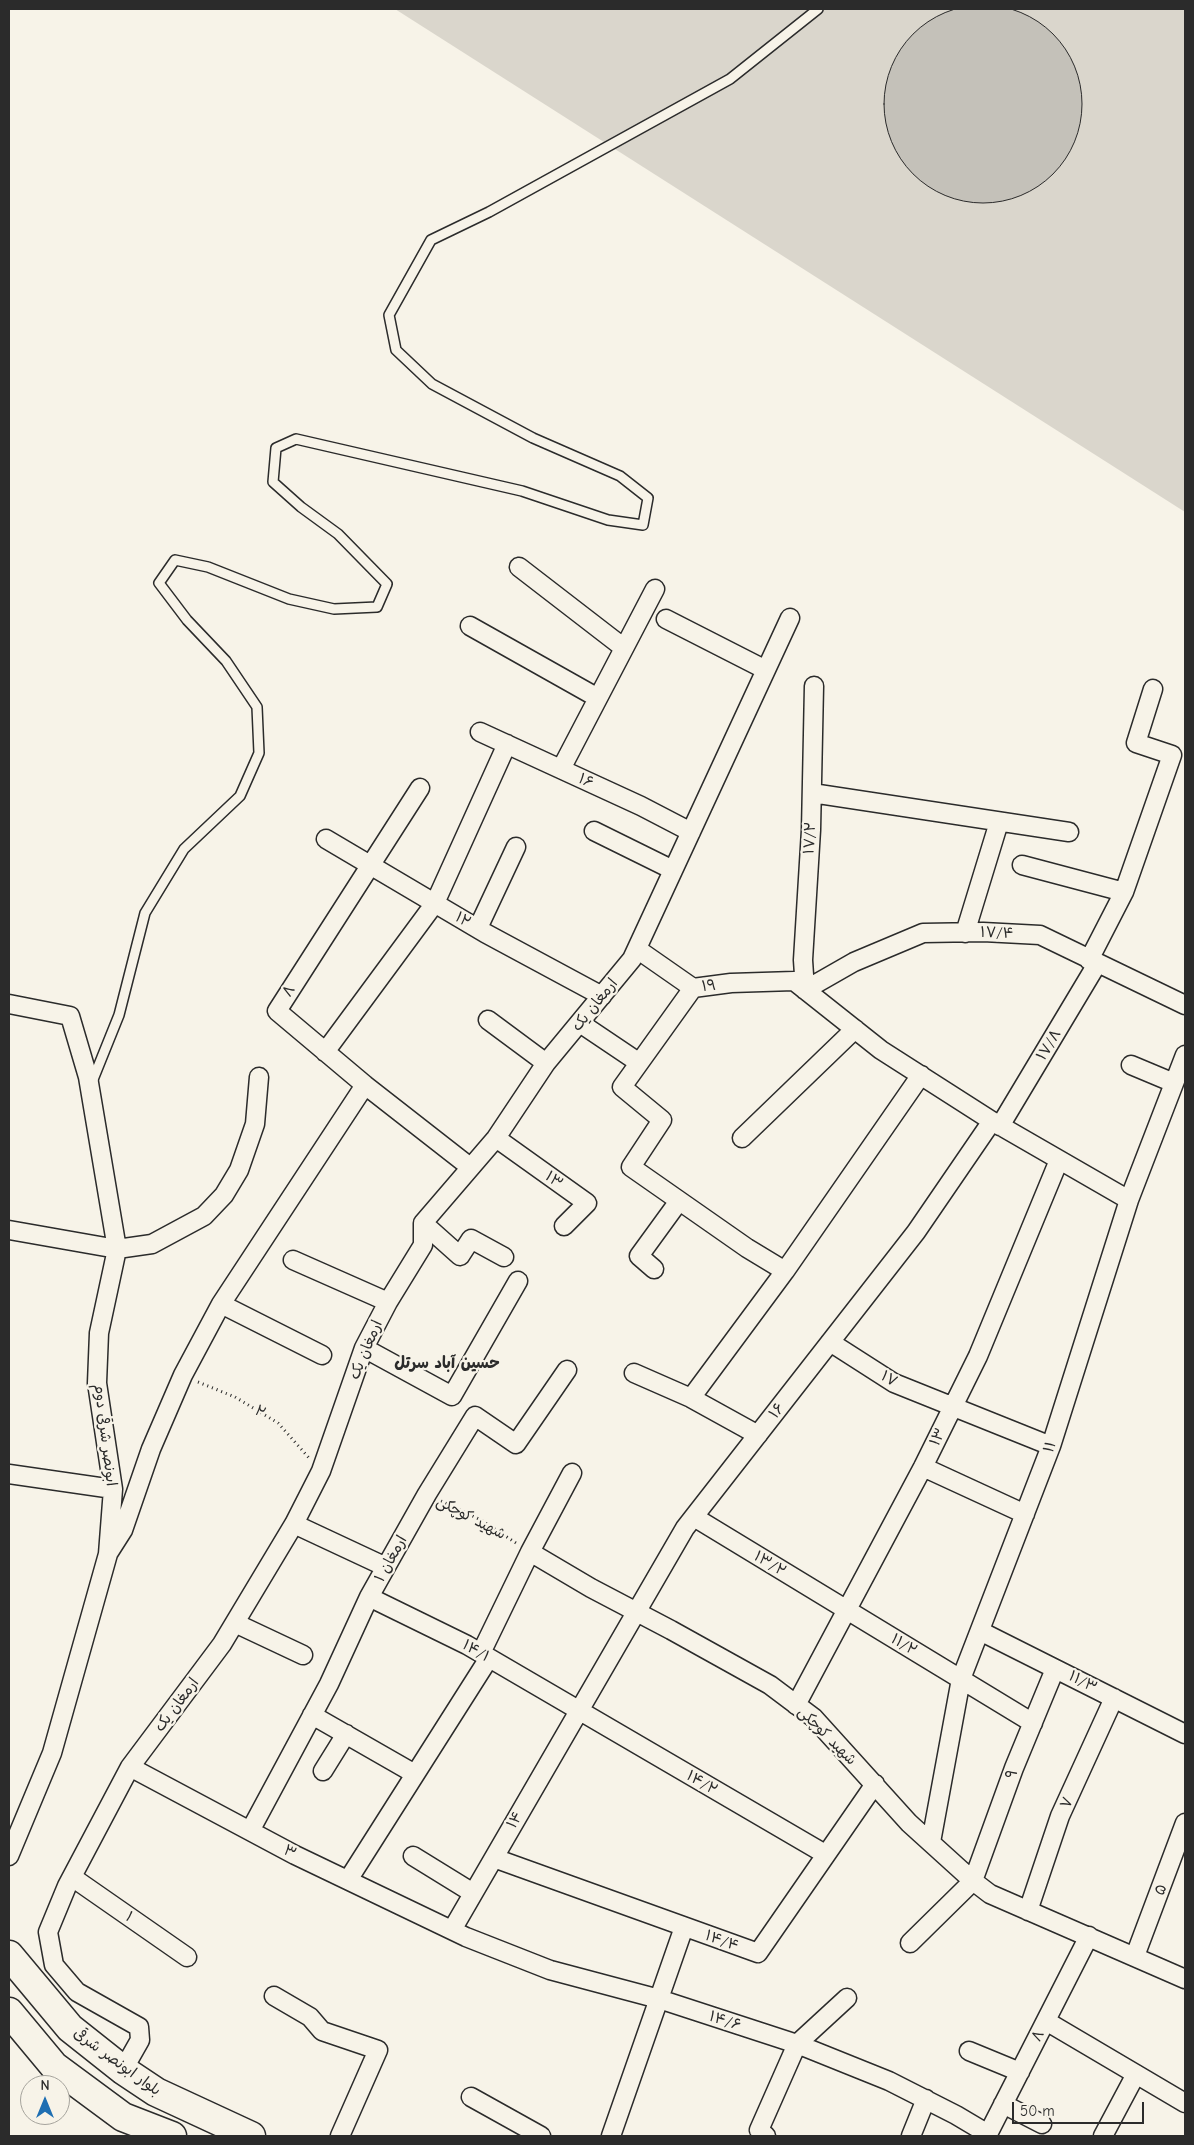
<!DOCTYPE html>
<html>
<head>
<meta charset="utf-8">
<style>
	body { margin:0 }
	#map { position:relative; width:1194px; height:2145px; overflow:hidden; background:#f7f3e8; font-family:"Comic Neue",sans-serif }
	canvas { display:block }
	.frame { position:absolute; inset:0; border:10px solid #2b2b2b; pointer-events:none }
	.north { position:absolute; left:20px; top:2075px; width:50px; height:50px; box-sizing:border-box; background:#f7f3e8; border:1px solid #a5a39c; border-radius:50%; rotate:0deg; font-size:14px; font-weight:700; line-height:20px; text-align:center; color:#2b2b2b }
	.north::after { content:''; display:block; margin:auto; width:18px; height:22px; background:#1f6fb2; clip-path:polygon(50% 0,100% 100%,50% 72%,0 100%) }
	.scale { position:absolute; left:1012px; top:2102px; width:132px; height:22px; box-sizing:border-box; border:2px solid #2b2b2b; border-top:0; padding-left:6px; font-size:15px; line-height:18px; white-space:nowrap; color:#2b2b2b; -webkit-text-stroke:4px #f7f3e8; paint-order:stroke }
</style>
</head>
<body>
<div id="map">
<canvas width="1194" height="2145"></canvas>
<div class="frame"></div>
<div class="north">N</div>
<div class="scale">50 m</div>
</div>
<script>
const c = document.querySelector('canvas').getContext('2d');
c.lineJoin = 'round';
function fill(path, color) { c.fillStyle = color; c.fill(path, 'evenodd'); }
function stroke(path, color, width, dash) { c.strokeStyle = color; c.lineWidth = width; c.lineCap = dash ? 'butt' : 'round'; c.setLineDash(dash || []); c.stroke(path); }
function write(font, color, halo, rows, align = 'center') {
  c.font = font + ' "Comic Neue","Playpen Sans Arabic",sans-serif'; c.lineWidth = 4.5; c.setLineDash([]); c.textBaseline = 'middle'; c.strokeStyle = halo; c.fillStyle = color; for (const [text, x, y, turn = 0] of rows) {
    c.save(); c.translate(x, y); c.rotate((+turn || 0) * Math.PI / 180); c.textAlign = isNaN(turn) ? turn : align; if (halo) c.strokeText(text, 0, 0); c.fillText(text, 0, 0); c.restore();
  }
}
const green = new Path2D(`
	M395 9H1185V512Z`);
const building = new Path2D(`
	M884 104a99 99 0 1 1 198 0a99 99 0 1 1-198 0Z`);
const path = new Path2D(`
	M198 1382 235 1397 278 1423 309 1458
	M441 1501 481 1520 516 1543`);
const lane = new Path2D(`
	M92 1082 119 1015 145 913 184 849 240 796 259 753 257 707 226 661 187 620 159 583 175 560 208 567 289 599 334 609 377 607 387 584 338 534 301 507 273 482 276 448 296 439 522 491 608 520 643 525 648 498 620 476 533 438 432 384 396 350 389 315 431 240 489 212 730 79 818 9`);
const street = new Path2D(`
	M519 567 624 648
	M666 619 766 670
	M470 626 598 698
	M814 686 811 830 803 960 805 990 854 962 923 933 983 932 1040 935 1185 1005
	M480 732 641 806 691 832
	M561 769 655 589
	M420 788 277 1011 365 1085 470 1167
	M812 793 1069 832
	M594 831 673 870
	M326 839 485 933 602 996
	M1022 865 1124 892
	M478 928 516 847
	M965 933 999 822
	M637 949 693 988 731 983 794 981 881 1050 992 1121 1129 1200
	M1089 960 1124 892 1172 755 1136 743 1153 689
	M693 988 622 1087 662 1120 631 1167 747 1248 785 1271
	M9 1004 70 1016 88 1077 117 1249 9 1230
	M488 1020 546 1063
	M580 1023 638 1062
	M325 1052 435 903 507 744
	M1131 1065 1174 1083
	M1000 1126 1097 964
	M496 1138 587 1203 564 1226
	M742 1138 855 1029
	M423 1223 460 1256 471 1239 504 1257
	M293 1260 388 1302
	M654 1269 639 1256 679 1201
	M221 1304 322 1355
	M830 1342 894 1383 1051 1446
	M364 1348 452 1396 518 1281
	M634 1373 691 1398 758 1435
	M691 1398 785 1271 921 1075
	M923 1467 1025 1514
	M9 1474 113 1489
	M694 1517 1033 1723
	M294 1524 386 1567
	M109 1552 123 1530 151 1449 183 1375 221 1304 365 1085
	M530 1552 591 1588 671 1630 770 1685 814 1718 909 1823 973 1881 990 1894 1185 1979
	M369 1597 467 1645 825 1854
	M235 1623 303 1655
	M980 1631 1185 1734
	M481 1653 530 1552 572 1473
	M796 1705 923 1467 978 1356 1059 1160
	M312 1715 415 1774
	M130 1767 295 1855 466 1937 550 1970 659 1999 797 2044 889 2081 956 2115 988 2134
	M323 1771 346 1734
	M250 1831 329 1684 369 1597 427 1494 475 1416 516 1444 567 1370
	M931 1842 961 1679 1051 1446 1129 1200 1185 1055
	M9 1856 52 1753 108 1554 113 1489 97 1383 99 1333 117 1249 152 1244 204 1216 224 1195 239 1170 255 1124 259 1077
	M413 1856 473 1893
	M494 1858 758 1953 875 1784
	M72 1877 187 1957
	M348 1880 489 1658
	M1028 1911 1060 1816 1114 1698
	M452 1930 685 1528 916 1232 992 1121
	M910 1943 973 1881 1014 1768 1055 1669
	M1135 1956 1185 1823
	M274 1996 310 2017 322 2031 378 2050 340 2136
	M1046 2021 1185 2103
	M969 2051 1020 2072
	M123 2070 140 2040 139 2027 77 1992 54 1965 48 1932 67 1886 130 1767 222 1644 294 1524 321 1471 364 1348 388 1302 423 1245V1223L496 1138 546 1063 632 959 790 618
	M471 2097 541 2136
	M1003 2104 1042 2124
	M611 2136 684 1927
	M766 2136 759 2130 797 2044 847 1998
	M911 2136 926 2099
	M987 2136 1089 1936
	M1103 2136 1136 2074`);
const highway = new Path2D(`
	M9 1955 70 2028 123 2070 156 2092 251 2136
	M9 2012 54 2066 123 2117 172 2136`);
const streetNames = [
	["۱۶",586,781,25],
	["۱۷/۲",810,838,-87],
	["۱۲",463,920,30],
	["۱۷/۴",997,933,2],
	["۱۹",709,986,-7],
	["۸",289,991,-58],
	["ارمغان یک",595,1005,-51],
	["۱۷/۸",1049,1045,-59],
	["۱۳",554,1180,36],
	["ارمغان یک",366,1350,-67],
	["۱۷",889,1379,29],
	["۱۶",777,1411,-52],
	["۲",260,1412,31],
	["ابونصر شرقی دوم",105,1435,83],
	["۱۳",938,1437,-64],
	["۱۱",1050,1447,-71],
	["شهید کوچکی",471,1518,28],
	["ارمغان ۱",391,1559,-61],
	["۱۳/۲",770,1564,31],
	["۱۱/۲",904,1645,31],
	["۱۴/۱",476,1651,30],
	["۱۱/۳",1083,1682,27],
	["ارمغان یک",177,1705,-53],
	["شهید کوچکی",827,1736,45],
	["۹",1012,1774,-70],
	["۱۴/۲",702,1783,30],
	["۷",1067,1803,-66],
	["۱۴",515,1820,-60],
	["۳",290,1852,27],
	["۵",1161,1890,-69],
	["۱",129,1917,34],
	["۱۴/۴",722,1941,20],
	["۱۴/۶",725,2021,18],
	["۸",1038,2036,-63],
	["بلوار ابونصر شرقی",117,2062,36]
];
const neighbourhoodNames = [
	["حسین آباد سرتل",447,1363]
];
fill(green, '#dad6cc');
fill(building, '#c4c1b9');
stroke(building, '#2b2b2b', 1);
stroke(lane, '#2b2b2b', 12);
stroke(street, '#2b2b2b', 21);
stroke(highway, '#2b2b2b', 31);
stroke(path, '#2b2b2b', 3, [1, 4]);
stroke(lane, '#f7f3e8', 9);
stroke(street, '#f7f3e8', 18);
stroke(highway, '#f7f3e8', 28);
write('15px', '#2b2b2b', '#f7f3e8', streetNames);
write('bold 16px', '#2b2b2b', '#f7f3e8', neighbourhoodNames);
</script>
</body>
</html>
